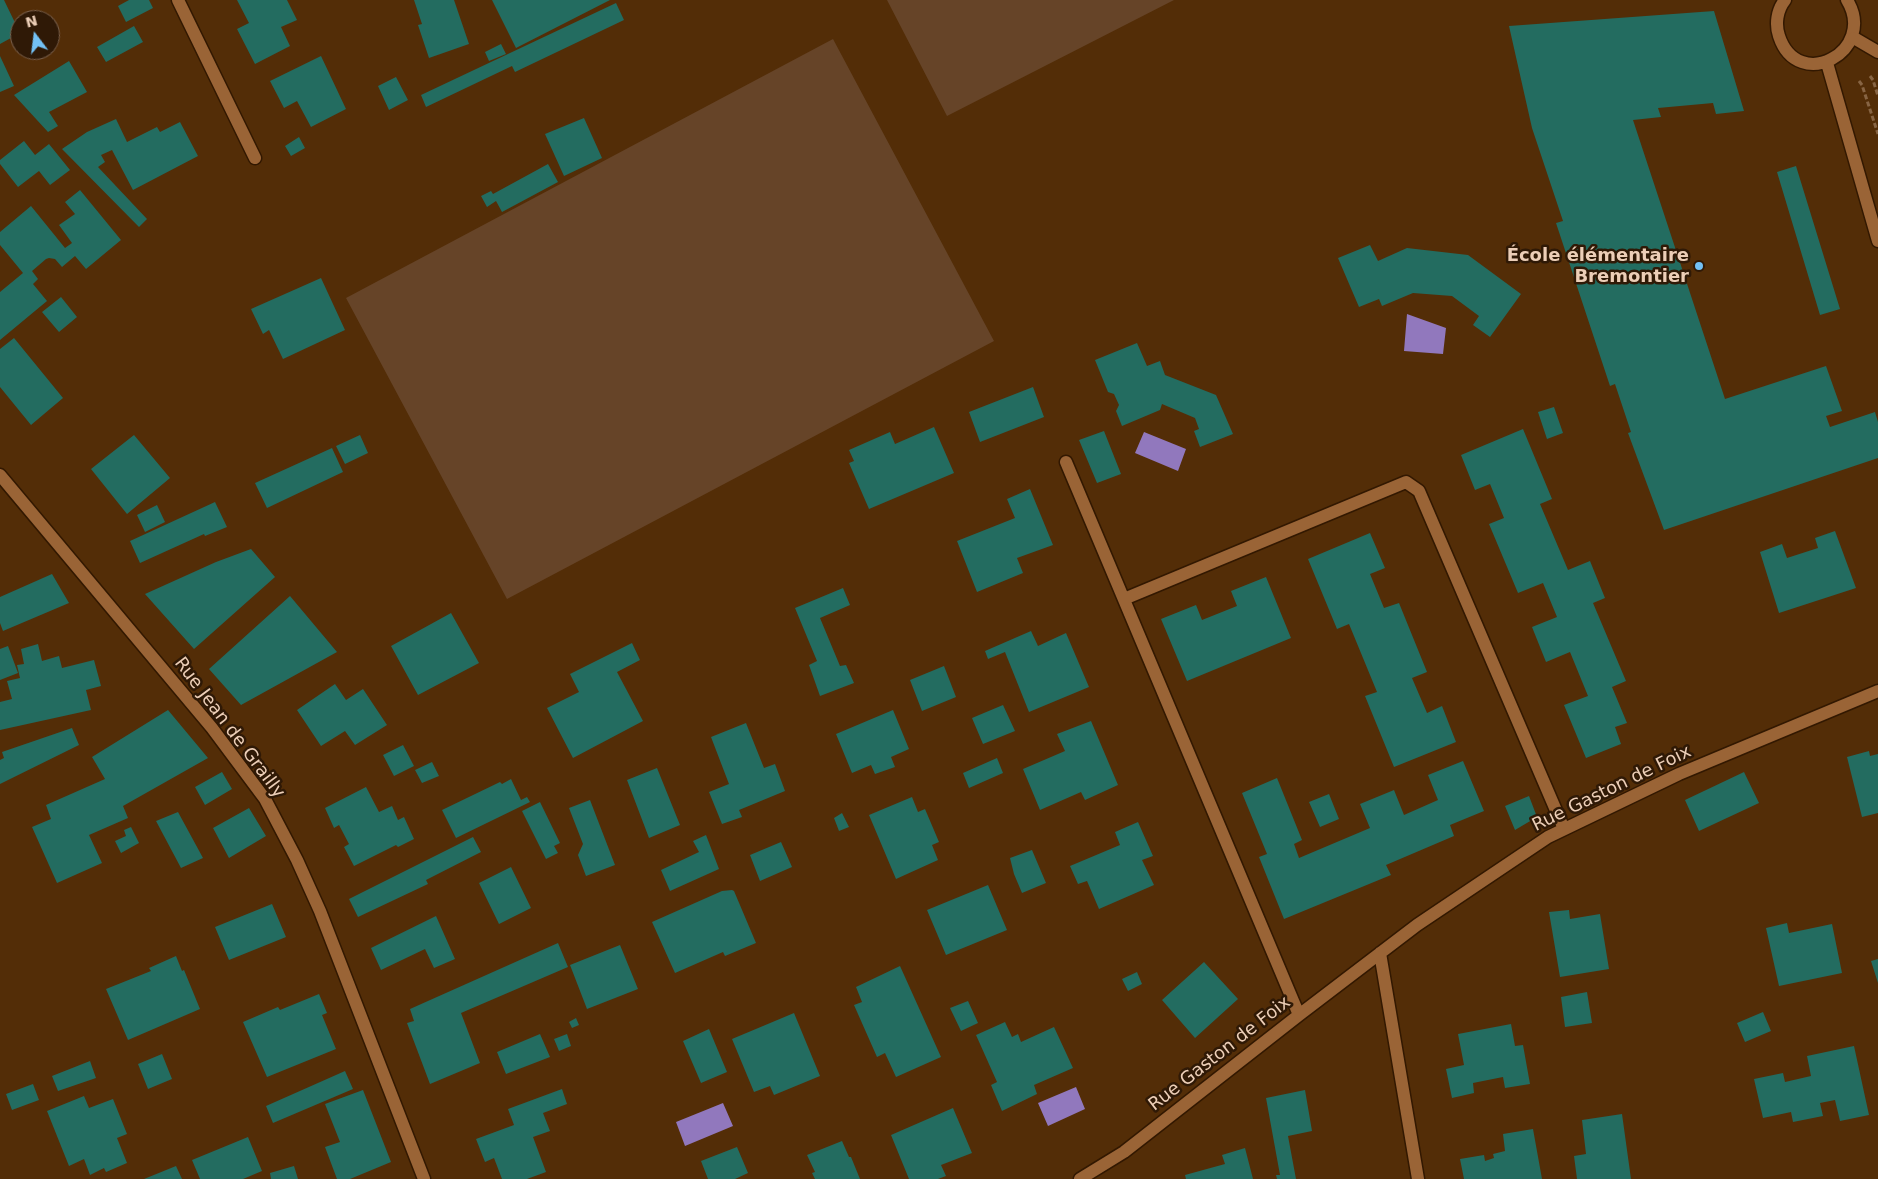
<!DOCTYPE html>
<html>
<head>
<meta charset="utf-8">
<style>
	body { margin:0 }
	#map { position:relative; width:1878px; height:1179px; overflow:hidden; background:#532d07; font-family:"DejaVu Sans",sans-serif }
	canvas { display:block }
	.north { position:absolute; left:10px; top:10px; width:50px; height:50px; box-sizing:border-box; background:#2f1906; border:1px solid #7b614d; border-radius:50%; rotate:345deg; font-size:14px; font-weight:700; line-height:20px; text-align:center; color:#ecceb7 }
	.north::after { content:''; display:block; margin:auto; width:18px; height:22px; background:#73c1f5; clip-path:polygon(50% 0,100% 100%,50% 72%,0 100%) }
</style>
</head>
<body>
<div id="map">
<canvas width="1878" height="1179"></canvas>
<div class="north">N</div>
</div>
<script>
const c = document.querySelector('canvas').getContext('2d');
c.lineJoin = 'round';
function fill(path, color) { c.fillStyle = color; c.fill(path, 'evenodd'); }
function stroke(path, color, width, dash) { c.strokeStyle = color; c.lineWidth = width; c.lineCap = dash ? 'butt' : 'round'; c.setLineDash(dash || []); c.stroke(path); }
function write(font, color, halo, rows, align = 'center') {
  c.font = font + ' "DejaVu Sans",sans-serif'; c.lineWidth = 5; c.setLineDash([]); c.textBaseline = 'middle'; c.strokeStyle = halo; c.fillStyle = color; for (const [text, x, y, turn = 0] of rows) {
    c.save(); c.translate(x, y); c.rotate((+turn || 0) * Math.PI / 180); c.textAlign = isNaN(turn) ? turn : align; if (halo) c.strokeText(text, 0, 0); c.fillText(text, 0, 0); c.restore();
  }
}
const green = new Path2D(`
	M887 0H1174L947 116Z
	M833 39 994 341 507 599 346 298Z`);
const water = new Path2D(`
	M1407 314 1446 328 1443 354 1404 351Z
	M1144 432 1186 449 1178 471 1135 453Z
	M1076 1087 1085 1109 1048 1126 1038 1103Z
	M723 1103 733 1126 685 1146 676 1122Z`);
const building = new Path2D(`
	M0 0H4L20 33 0 44Z
	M129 0H149L153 8 126 22 118 6Z
	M237 0H287L297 20 281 27 290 46 255 64 237 29 249 23Z
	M414 0H454L469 44 429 58 418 25 422 24Z
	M492 0H610L516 48Z
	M616 3 624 20 515 72 512 66 426 107 421 95Z
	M1714 11 1744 111 1716 114 1713 103 1658 108 1661 117 1633 120 1725 399 1826 366 1842 411 1826 416 1830 427 1875 412 1878 422V458L1664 530 1628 433 1631 432 1615 384 1610 386 1556 223 1563 221 1532 128 1509 26Z
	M134 26 143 42 106 62 97 47Z
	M501 44 506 54 489 61 485 52Z
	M0 56 14 86 0 92Z
	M321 56 346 109 311 127 297 101 284 108 270 81Z
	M69 61 87 92 49 112 58 126 48 132 14 95Z
	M396 77 408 100 389 110 378 86Z
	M584 118 602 158 564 176 545 134Z
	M116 119 127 142 157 127 160 132 180 122 198 156 133 190 112 150 101 155 105 162 98 167 147 219 139 227 62 149 87 132Z
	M299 137 305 148 291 156 285 146Z
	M24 141 35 155 49 144 70 170 50 185 39 171 18 187 0 164V160Z
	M548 164 558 182 502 212 496 201 487 207 481 196 491 191 493 194Z
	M1796 166 1840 309 1820 315 1777 172Z
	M80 190 121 240 86 269 75 256 62 267 55 259 49 258 46 259 32 271 38 279 33 284 47 301 0 340V292L23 273 0 245V232L31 206 65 248 72 243 59 225 75 214 65 202Z
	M1370 245 1378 261 1407 248 1468 255 1521 294 1490 337 1473 325 1479 316 1452 296 1413 293 1382 306 1379 299 1359 307 1338 258Z
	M321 278 345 330 283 359 269 330 263 334 251 309Z
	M61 297 77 317 59 332 42 312Z
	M14 338 63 398 31 425 0 387V349Z
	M1137 343 1147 366 1160 361 1165 375 1216 395 1233 434 1200 447 1194 431 1199 429 1195 418 1162 404 1160 410 1122 426 1116 411 1119 405 1114 394 1108 392 1095 360Z
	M1033 387 1044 417 980 442 969 412Z
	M1554 407 1563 433 1547 439 1538 412Z
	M934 427 954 473 869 509 849 463 854 461 849 450 890 432 895 444Z
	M1523 429 1552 499 1540 504 1568 570 1590 561 1605 598 1593 603 1626 681 1612 687 1627 723 1615 727 1621 744 1586 758 1564 705 1588 696 1570 652 1546 662 1532 627 1557 617 1543 583 1518 593 1489 524 1504 518 1490 484 1475 490 1461 455Z
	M1104 431 1121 474 1097 483 1079 440Z
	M134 435 170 478 127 514 91 469Z
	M360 435 368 453 345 464 336 446Z
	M332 448 343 472 267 508 255 483Z
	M1030 489 1053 545 1017 558 1023 573 977 592 957 541 1015 518 1007 499Z
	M215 502 227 527 205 536 204 534 140 563 130 541Z
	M157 505 165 522 145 532 137 515Z
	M1835 531 1856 588 1779 613 1760 552 1782 544 1787 558 1818 548 1815 538Z
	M1370 533 1385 568 1370 574 1384 608 1399 603 1427 672 1412 678 1427 713 1442 706 1456 742 1394 767 1365 696 1377 692 1349 624 1337 629 1308 559Z
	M251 549 275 577 194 649 145 594 216 562Z
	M52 574 69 603 3 631 0 623V597Z
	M1266 577 1291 638 1187 681 1161 619 1196 605 1202 620 1237 606 1231 591Z
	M843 588 850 605 820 618 840 666 846 665 854 683 820 696 809 665 817 661 795 608Z
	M290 596 337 652 241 705 209 669Z
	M451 613 479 663 418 695 391 646Z
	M1031 631 1038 646 1066 633 1089 687 1029 712 1005 652 988 659 985 651Z
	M632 643 640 660 617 672 643 721 573 758 547 708 579 692 570 674Z
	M38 644 42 661 59 656 62 668 94 660 101 686 86 690 91 710 0 730V702L12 699 7 681 20 678 17 665 24 664 21 649Z
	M8 646 18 673 0 680V649Z
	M944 666 956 697 922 711 910 680Z
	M335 684 346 700 363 689 387 725 355 745 345 731 321 746 297 710Z
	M1003 705 1015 731 983 744 972 718Z
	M168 710 208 758 123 806 128 818 89 835 102 863 57 883 32 827 51 819 46 805 105 779 92 757Z
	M893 710 909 749 891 757 895 767 875 774 871 765 852 773 836 734Z
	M1091 721 1118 785 1085 800 1081 792 1040 810 1023 769 1065 751 1057 734Z
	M746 723 764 768 775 764 785 791 739 810 742 817 722 824 709 792 729 784 711 737Z
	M72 728 79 745 0 784V760L4 758 2 752Z
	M403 745 414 766 394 776 383 755Z
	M1869 751 1870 756 1878 754V813L1862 817 1847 757Z
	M997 758 1003 773 969 788 963 773Z
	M1463 761 1484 811 1450 825 1454 836 1386 865 1391 875 1284 919 1259 857 1267 854 1242 793 1277 778 1302 840 1294 844 1299 858 1370 828 1360 804 1394 790 1404 815 1438 800 1428 775Z
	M432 762 439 776 422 783 415 770Z
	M657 768 680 825 649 838 627 780Z
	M222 772 232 789 205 805 195 787Z
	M1744 772 1759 803 1699 831 1685 800Z
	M511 779 521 800 527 797 530 802 456 838 442 810 500 782 502 784Z
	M366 787 379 812 392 806 398 820 404 817 414 839 398 847 396 845 354 866 344 847 349 844 339 825 334 828 325 808Z
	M1329 794 1339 819 1320 827 1309 802Z
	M1529 796 1537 817 1515 830 1505 806Z
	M912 797 918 812 925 809 939 842 932 845 938 860 896 879 869 815Z
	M590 800 615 865 586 876 578 855 583 844 569 808Z
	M540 802 560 843 554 846 558 853 546 859 522 811Z
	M249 808 266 836 229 858 213 828Z
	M178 812 203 858 181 868 156 821Z
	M842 813 849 827 839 831 834 818Z
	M1138 822 1153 856 1142 860 1154 885 1099 909 1087 881 1078 884 1070 866 1120 845 1115 832Z
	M131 827 139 843 121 853 115 841 126 836 124 830Z
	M706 835 719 869 670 891 661 870 699 852 693 841Z
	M473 837 481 852 426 880 428 884 358 917 349 899Z
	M781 842 792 867 760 881 750 855Z
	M1032 850 1046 883 1022 893 1014 874 1010 858Z
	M511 867 531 908 499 924 479 883Z
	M988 885 1007 930 946 955 927 910Z
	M732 890 734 891 756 943 725 956 723 952 675 973 652 922 722 891Z
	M272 904 286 937 229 960 215 927Z
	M1569 910 1570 919 1600 914 1609 969 1560 977 1549 912Z
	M436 916 455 959 434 968 425 949 381 970 371 948Z
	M1787 923 1789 933 1832 924 1842 973 1779 986 1766 928Z
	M558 943 568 967 461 1013 480 1063 430 1084 407 1023 414 1021 410 1009Z
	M620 945 638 989 587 1009 570 965Z
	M176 956 182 971 184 970 200 1009 128 1040 106 989 151 971 149 968Z
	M1878 959V983L1871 961Z
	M1204 962 1238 999 1195 1038 1162 1000Z
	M900 966 941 1057 896 1077 885 1053 877 1057 854 1005 862 1002 856 987Z
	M1137 972 1142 984 1128 991 1122 979Z
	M1587 992 1592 1023 1565 1027 1561 997Z
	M319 994 327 1013 322 1015 336 1049 267 1077 243 1022 278 1007 280 1010Z
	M968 1001 978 1023 961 1031 950 1008Z
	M1763 1012 1771 1031 1745 1042 1737 1023Z
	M794 1013 820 1076 774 1095 770 1086 754 1092 732 1039Z
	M576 1018 579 1025 572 1028 569 1022Z
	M1005 1022 1012 1037 1018 1034 1021 1042 1054 1027 1073 1068 1034 1085 1037 1094 1002 1111 991 1085 997 1082 976 1035Z
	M1511 1024 1515 1046 1523 1045 1530 1084 1505 1088 1503 1077 1473 1083 1474 1093 1452 1098 1446 1069 1464 1065 1458 1034Z
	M709 1029 727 1072 701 1083 683 1041Z
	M540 1034 550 1057 506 1074 497 1052Z
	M567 1034 571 1046 559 1051 554 1039Z
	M1854 1046 1869 1115 1840 1121 1835 1100 1820 1103 1823 1116 1793 1122 1791 1112 1763 1118 1754 1079 1783 1073 1785 1082 1811 1076 1807 1056Z
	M162 1054 172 1079 148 1089 138 1064Z
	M90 1061 96 1078 58 1091 52 1076Z
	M345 1071 353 1089 273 1123 266 1106Z
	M33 1084 39 1100 12 1110 6 1094Z
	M562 1089 567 1104 543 1113 550 1131 533 1137 546 1172 527 1179H502L494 1158 485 1162 476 1139 514 1125 508 1109Z
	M363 1090 391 1162 350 1179H337L325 1147 340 1142 325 1104Z
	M1305 1090 1312 1131 1288 1136 1296 1179H1277L1276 1175H1280L1266 1098Z
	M84 1096 89 1108 113 1099 127 1134 117 1138 127 1163 106 1172 104 1168 90 1175 84 1159 69 1166 47 1111Z
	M953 1108 972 1153 941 1165 946 1176 938 1179H909L891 1135Z
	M1622 1114 1631 1179H1577L1574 1156 1586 1154 1582 1120Z
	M1533 1129 1542 1179H1464L1460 1159 1484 1155 1485 1161 1494 1158 1493 1154 1505 1151 1503 1134Z
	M248 1137 262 1171 243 1179H200L192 1160Z
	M842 1141 849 1157H851L860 1179H815L812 1173 815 1172 807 1155Z
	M737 1147 748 1173 735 1179H708L701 1161Z
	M1245 1148 1253 1179H1186L1185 1175 1225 1164 1222 1155Z
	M176 1166 182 1179H144Z
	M294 1166 298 1179H271L270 1173Z`);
const path = new Path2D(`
	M1870 76 1873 80 1878 96
	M1859 81 1862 85 1878 134`);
const service = new Path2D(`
	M1785 0C1777 10 1775 24 1779 36 1798 94 1878 51 1847 0
	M1827 63 1878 241`);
const minor = new Path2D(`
	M178 0 255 158
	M1854 38 1878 52
	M1066 462 1299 1015
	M1124 599 1406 482 1419 491 1564 829
	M1380 953 1418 1179
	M1080 1179 1124 1152 1299 1015 1417 925 1548 837 1679 774 1878 691`);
const tertiary = new Path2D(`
	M0 475 212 728 265 799 297 860 320 911 424 1179`);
const markers = [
	[1699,266,5,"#73c1f5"]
];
const poiNames = [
	["École élémentaire",1689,256],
	["Bremontier",1689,277]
];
const streetNames = [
	["Rue Jean de Grailly",229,728,53],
	["Rue Gaston de Foix",1612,789,-26],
	["Rue Gaston de Foix",1220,1054,-38]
];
fill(green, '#664428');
fill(water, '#9178bd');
fill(building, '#236c60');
stroke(service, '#321801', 15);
stroke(minor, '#321801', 15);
stroke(tertiary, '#321801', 15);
stroke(path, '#876443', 3, [5, 2.5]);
stroke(service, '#9a6436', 12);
stroke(minor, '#9a6436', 12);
stroke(tertiary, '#9a6436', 12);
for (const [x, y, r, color] of markers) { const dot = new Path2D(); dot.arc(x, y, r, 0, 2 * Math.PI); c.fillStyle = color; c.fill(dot); stroke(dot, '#2f1906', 2); }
write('bold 18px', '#ecceb7', '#2f1906', poiNames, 'right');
write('18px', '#ecceb7', '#2f1906', streetNames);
</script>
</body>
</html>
